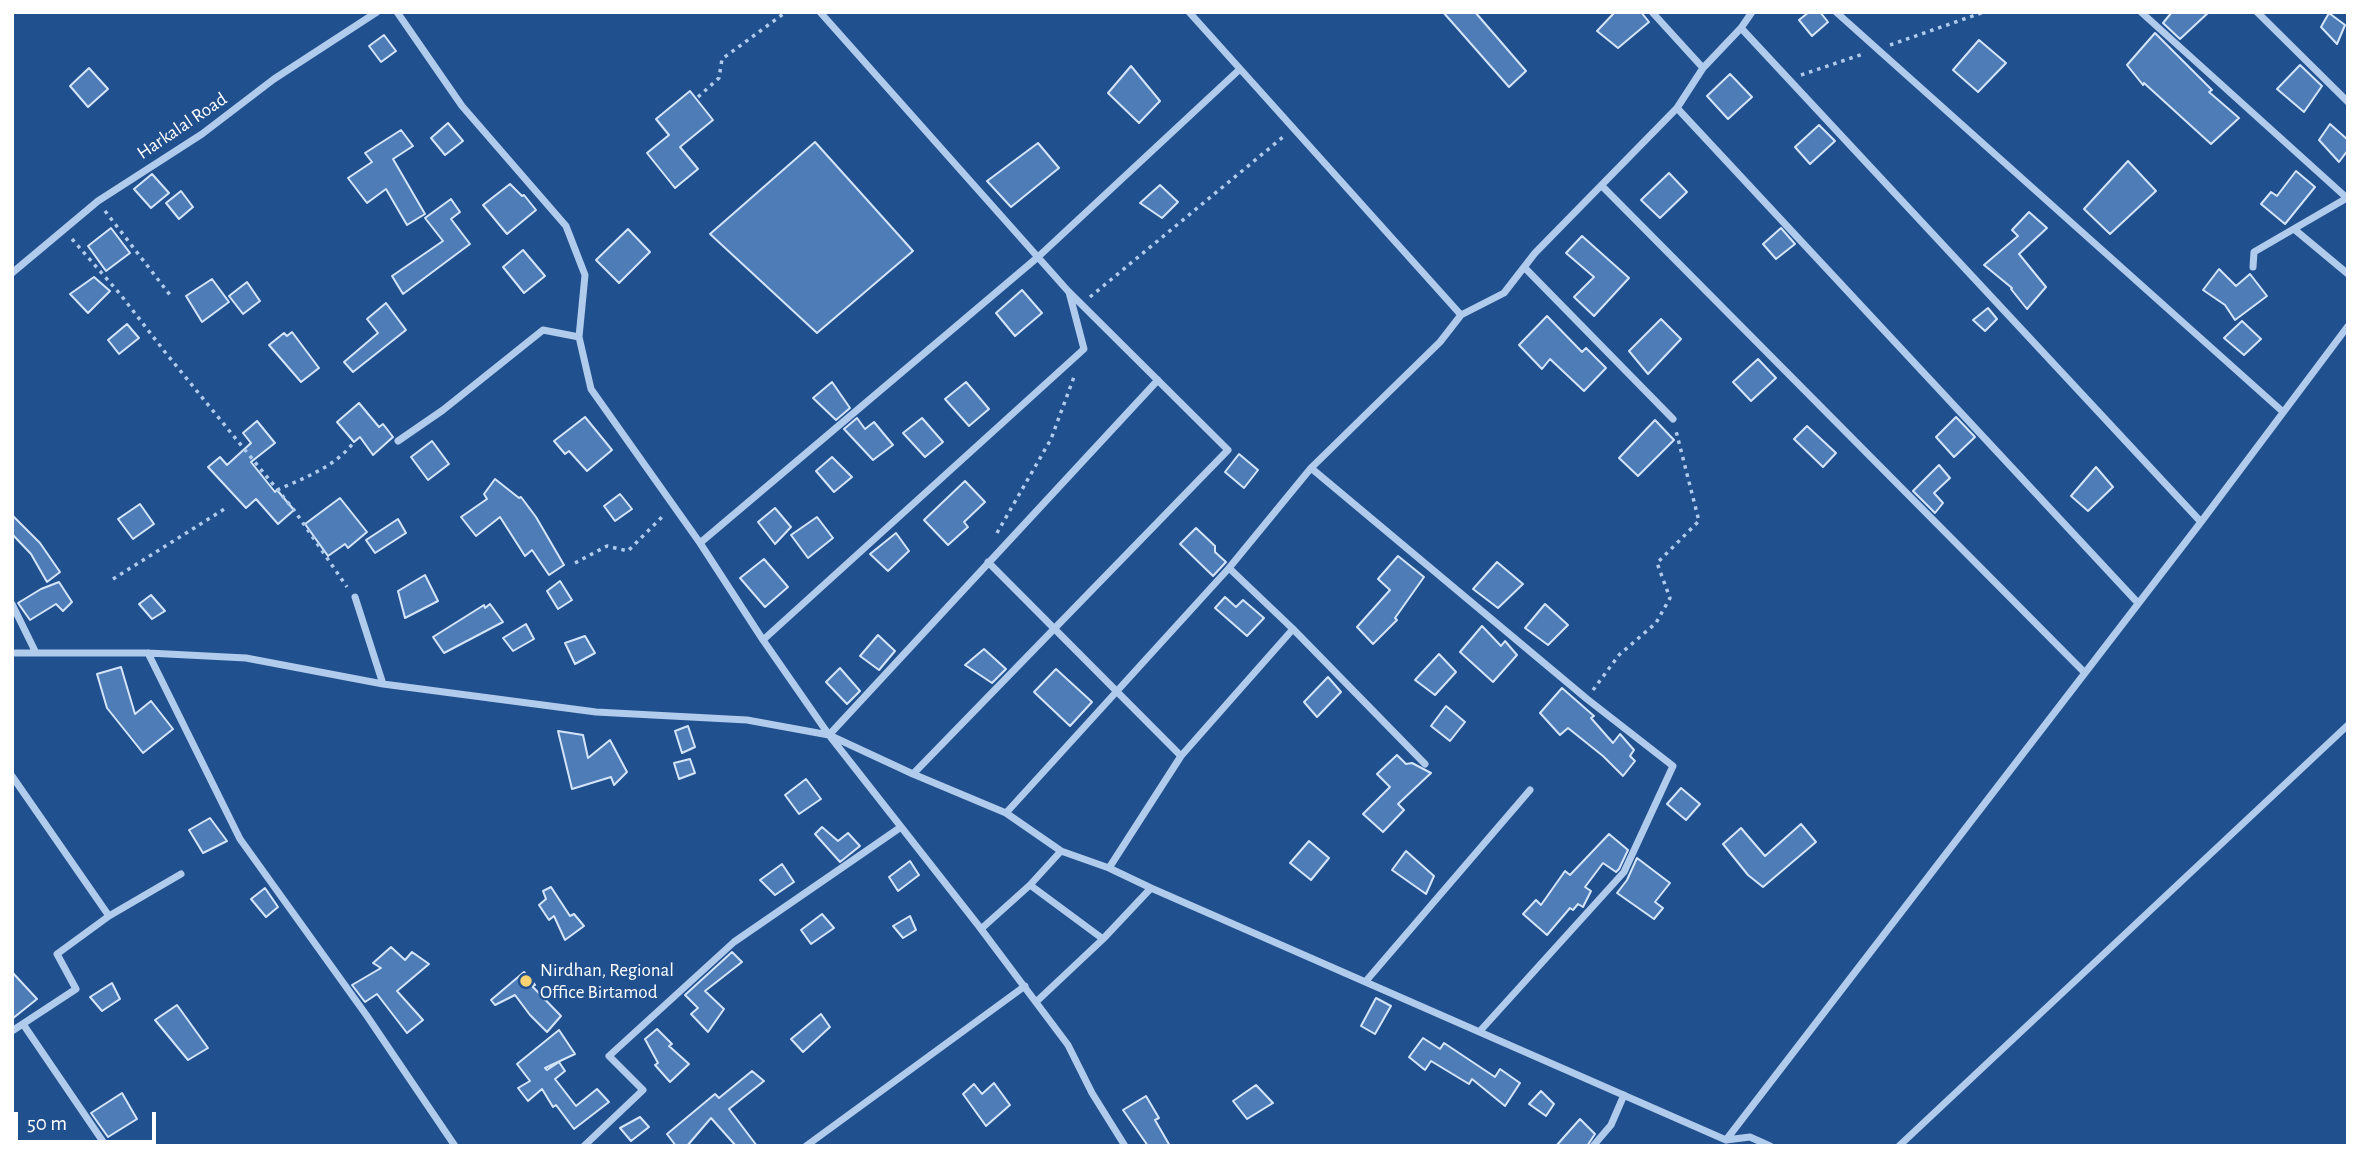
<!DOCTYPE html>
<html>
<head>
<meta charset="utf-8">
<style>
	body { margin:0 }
	#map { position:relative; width:2360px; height:1158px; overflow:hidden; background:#21508e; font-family:"Alegreya Sans",sans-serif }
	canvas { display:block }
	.frame { position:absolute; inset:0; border:14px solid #fff; pointer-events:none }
	.scale { position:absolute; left:14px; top:1112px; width:142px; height:32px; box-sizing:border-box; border:4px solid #fff; border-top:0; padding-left:9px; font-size:21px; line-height:24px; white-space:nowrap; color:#fff; -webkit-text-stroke:5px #21508e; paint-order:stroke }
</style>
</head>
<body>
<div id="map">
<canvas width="2360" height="1158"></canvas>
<div class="frame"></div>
<div class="scale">50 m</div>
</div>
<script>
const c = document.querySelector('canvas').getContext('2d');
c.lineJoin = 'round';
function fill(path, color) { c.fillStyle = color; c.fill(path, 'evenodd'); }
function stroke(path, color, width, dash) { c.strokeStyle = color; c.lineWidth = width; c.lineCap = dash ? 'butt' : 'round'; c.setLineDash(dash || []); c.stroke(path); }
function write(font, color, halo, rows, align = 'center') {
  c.font = font + ' "Alegreya Sans",sans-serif'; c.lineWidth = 5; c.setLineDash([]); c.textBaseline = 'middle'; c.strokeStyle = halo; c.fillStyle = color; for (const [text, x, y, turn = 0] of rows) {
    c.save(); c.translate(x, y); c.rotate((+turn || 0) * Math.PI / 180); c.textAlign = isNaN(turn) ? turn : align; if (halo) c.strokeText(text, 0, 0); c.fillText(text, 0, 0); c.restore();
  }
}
const building = new Path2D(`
	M1443 12H1475L1526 71 1509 87Z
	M1615 12H1641L1649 22 1618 48 1597 31Z
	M1809 12H1820L1828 22 1812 36 1799 20Z
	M2172 12H2209L2180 39 2163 23Z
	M2329 13 2345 25 2337 44 2321 27Z
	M2155 33 2212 90 2209 92 2239 118 2211 144 2144 83 2143 85 2127 65Z
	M384 35 396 51 381 62 369 46Z
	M1979 40 2006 63 1978 92 1953 70Z
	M2300 65 2322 86 2304 112 2277 89Z
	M1131 66 1160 101 1139 123 1108 93Z
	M89 68 108 89 88 107 70 86Z
	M1730 74 1752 97 1728 119 1707 96Z
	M690 91 713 120 680 147 698 169 675 188 647 153 669 135 656 119Z
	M448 123 463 141 445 155 431 138Z
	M2330 124 2348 140V150L2339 162 2319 140Z
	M1819 125 1835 141 1810 164 1795 147Z
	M401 130 413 146 393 159 425 214 407 225 386 189 367 203 348 178 372 162 365 153Z
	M815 142 913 251 817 333 710 234Z
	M1038 143 1059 168 1011 207 987 181Z
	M2128 161 2156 191 2110 234 2084 209Z
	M2296 171 2315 187 2285 224 2261 204 2271 192 2277 196Z
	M1669 173 1687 192 1660 218 1641 200Z
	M152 174 169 193 151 208 134 189Z
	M510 184 522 196 524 195 536 210 507 234 483 205Z
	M1160 185 1178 202 1162 218 1140 203Z
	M181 191 193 207 179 219 166 203Z
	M451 199 460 212 451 219 470 244 403 294 392 276 443 241 425 218Z
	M2029 212 2047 228 2019 254 2046 287 2027 309 2011 289 2012 288 1984 265 2018 236 2012 230Z
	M111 228 130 253 106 271 88 246Z
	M1781 228 1795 244 1776 259 1763 244Z
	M628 229 650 252 619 283 596 260Z
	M1582 236 1629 278 1594 316 1574 297 1594 277 1566 253Z
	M523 250 545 276 524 293 503 267Z
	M2219 269 2236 286 2250 274 2267 296 2235 320 2225 305 2203 290Z
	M94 277 110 291 88 313 70 294Z
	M212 279 229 302 202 322 186 296Z
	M247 282 260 301 243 314 229 296Z
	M1022 290 1042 313 1015 336 996 313Z
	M386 303 406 330 353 372 344 362 378 333 367 319Z
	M1988 308 1997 319 1985 331 1973 320Z
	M1547 316 1582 352 1586 348 1606 368 1584 391 1550 359 1542 369 1519 345Z
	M1661 319 1681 339 1648 374 1629 351Z
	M2242 321 2261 339 2244 355 2224 338Z
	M127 324 139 338 119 354 108 340Z
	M292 332 319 368 301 382 269 345 284 333 287 336Z
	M1758 359 1776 378 1751 401 1733 382Z
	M832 382 850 408 836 420 813 398Z
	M966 382 989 409 969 426 945 399Z
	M359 403 379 427 383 424 393 437 373 455 360 437 354 442 337 422Z
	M585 417 612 450 587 471 569 451 565 454 554 441Z
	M1956 417 1975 437 1954 457 1936 437Z
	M857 418 865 429 874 422 893 445 873 460 844 429Z
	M922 418 943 442 925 457 903 433Z
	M1655 420 1674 440 1638 476 1619 458Z
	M257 421 275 443 251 462 275 492 277 490 294 510 278 524 256 499 246 508 208 467 220 457 227 465 251 443 243 433Z
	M1807 426 1836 453 1823 467 1794 439Z
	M432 441 449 464 428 480 411 457Z
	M1239 454 1258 470 1244 488 1225 472Z
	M832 457 852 477 834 492 816 471Z
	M1939 465 1950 478 1934 493 1943 503 1935 513 1913 491Z
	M2096 467 2113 487 2088 511 2071 496Z
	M495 479 519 498 521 497 536 517 564 565 549 575 532 550 525 556 500 517 476 536 461 517 487 499 484 494Z
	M965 481 985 502 964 522 968 527 948 545 924 520Z
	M620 494 632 509 615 521 604 506Z
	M340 498 367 532 348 548 345 544 328 556 305 524Z
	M140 504 154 524 133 539 118 519Z
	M775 508 791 527 775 544 758 522Z
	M12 515 40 543 60 572 47 582 31 554 12 534Z
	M817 517 833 538 808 558 791 535Z
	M398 519 406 533 375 553 366 540Z
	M1196 528 1215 546V552L1226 562 1213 576 1180 544Z
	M896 533 909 551 888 571 870 554Z
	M1398 556 1424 577 1395 618 1397 620 1373 644 1357 627 1390 590 1378 579Z
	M764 559 788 587 765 607 740 578Z
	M1497 562 1523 584 1498 608 1473 589Z
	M425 575 438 601 405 618 398 591Z
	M560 581 572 600 558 609 547 591Z
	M59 582 72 602 63 611 56 604 30 620 18 603 41 589Z
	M151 595 165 611 152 619 139 604Z
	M1225 597 1236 607 1243 600 1264 618 1247 636 1215 608Z
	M490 604 503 622 444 653 433 637 484 605 485 608Z
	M1545 604 1568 625 1548 645 1525 628Z
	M526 624 534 639 513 651 503 638Z
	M1482 626 1501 646 1505 641 1517 655 1493 682 1460 652Z
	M878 635 895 651 879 670 860 656Z
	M585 636 595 653 575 664 565 643Z
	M984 649 1006 669 992 683 965 665Z
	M1439 654 1456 672 1435 695 1415 680Z
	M121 667 135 714 151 701 173 729 143 753 107 708 97 674Z
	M840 668 860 691 847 704 826 682Z
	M1056 669 1092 702 1070 726 1034 692Z
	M1328 677 1341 692 1317 717 1304 702Z
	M1562 688 1594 716 1591 718 1613 743 1620 734 1634 750 1630 756 1635 761 1623 776 1603 756 1568 728 1560 735 1540 713Z
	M1446 706 1465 722 1450 741 1431 726Z
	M688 726 695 747 682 753 675 731Z
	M558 731 583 735 588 758 610 740 627 772 614 785 611 777 572 789Z
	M1397 755 1406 764 1412 763 1431 773 1398 804 1404 810 1383 832 1363 814 1390 787 1377 774Z
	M690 759 695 773 679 779 674 763Z
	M806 779 821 799 799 814 785 795Z
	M1681 788 1700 804 1686 820 1667 804Z
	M210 818 227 841 203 853 189 830Z
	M1801 824 1816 842 1763 887 1748 875 1723 844 1741 828 1765 856Z
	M822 827 838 841 848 833 860 846 840 862 815 834Z
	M1609 834 1628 850 1619 869 1616 872 1603 863 1585 887 1591 891 1583 907 1578 904 1573 910 1570 908 1547 935 1523 914 1536 900 1541 905 1565 871 1570 875Z
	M1309 841 1329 858 1311 880 1290 863Z
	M1406 851 1434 876 1426 894 1392 870Z
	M1637 858 1670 883 1655 902 1663 908 1654 919 1617 893 1627 880Z
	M910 861 919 875 898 891 889 877Z
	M782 864 794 882 775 895 760 880Z
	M551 887 570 916 574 914 584 926 565 940 554 916 549 920 539 905 546 899 543 891Z
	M265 888 278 907 266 917 251 899Z
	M822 914 834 928 811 944 801 930Z
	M910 916 916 930 903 938 893 926Z
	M391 947 405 960 412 952 429 964 397 991 423 1020 407 1033 377 994 365 1002 352 985 381 968 373 963Z
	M732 952 742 962 705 991 724 1009 708 1032 691 1014 698 1008 685 995Z
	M12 972 37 999 12 1019Z
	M524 972 535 985 532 986 561 1016 547 1032 530 1015 515 995 495 1005 491 1000Z
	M112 983 120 999 102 1011 90 997Z
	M1376 998 1391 1006 1375 1034 1361 1026Z
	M177 1005 208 1048 188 1060 155 1020Z
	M821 1014 830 1027 803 1052 791 1039Z
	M657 1029 672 1044 669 1046 689 1064 670 1082 655 1065 658 1063 645 1039Z
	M559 1030 575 1054 545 1068 547 1070 559 1062 565 1071 555 1079 576 1106 597 1089 609 1102 574 1129 556 1105 553 1107 542 1089 528 1101 518 1088 530 1081 517 1064Z
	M1423 1038 1440 1049 1444 1043 1495 1077 1500 1069 1520 1083 1505 1106 1472 1079 1469 1084 1431 1061 1425 1070 1409 1057Z
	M752 1071 764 1081 729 1109 757 1146H736L711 1118 687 1146H676L667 1134 715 1094 719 1098Z
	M994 1083 1010 1105 986 1126 963 1094 974 1084 982 1094Z
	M1256 1085 1273 1103 1247 1119 1233 1101Z
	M1541 1091 1554 1104 1546 1116 1529 1104Z
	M122 1093 137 1119 108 1137 91 1113Z
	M1146 1096 1159 1118 1155 1120 1170 1146H1148L1123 1110Z
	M640 1117 649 1127 631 1141 620 1128Z
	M1580 1119 1595 1134 1587 1146H1556Z`);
const path = new Path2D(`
	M1890 45 1984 12
	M1801 75 1863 54
	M698 97 719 78 722 59 786 12
	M105 211 170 295
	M72 239 120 294 165 352 294 510 347 587
	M1090 297 1283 137
	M277 490C304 478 335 467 354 442
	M997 533 1051 439 1074 377
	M575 563 607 546 628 551 664 515
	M113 579 226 508
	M1593 690 1619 655 1656 623 1670 598 1657 563 1699 521 1676 431`);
const street = new Path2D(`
	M397 12 462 106 566 226 585 275 579 337 591 389 700 543 763 640 829 735 978 925 1068 1045 1092 1093 1125 1146
	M820 12 1068 291 1228 450 913 774
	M1189 12 1461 315
	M1652 12 1703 68
	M1836 12 2282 411
	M2141 12 2348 199
	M2257 12 2348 102
	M1741 28 2201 522
	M1677 108 2138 603
	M1602 186 2084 672
	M2294 229 2348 274
	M1524 267 1673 419
	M2253 267 2254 252 2347 198
	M12 273 98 201 202 134 274 79 377 12
	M398 441 443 410 543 330 579 337
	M1311 468 1587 699 1673 766 1624 872 1480 1031
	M700 543 1038 257 1240 69
	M988 562 1181 756
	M1229 568 1293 629 1425 764
	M355 597 383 684
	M12 604 35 651
	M763 640 1084 349 1069 292
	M12 653H148L246 658 383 684 596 712 747 720 829 735 913 774 1006 813 1061 851 1109 868 1151 888 1726 1140 1750 1137 1770 1146
	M148 653 240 839 367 1016 455 1146
	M829 735 1158 380
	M12 776 109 916
	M1006 813 1229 568 1311 468 1440 342 1461 315 1504 293 1535 253 1677 108 1703 68 1741 28 1752 12
	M1109 868 1181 756 1293 629
	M1030 885 1103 939
	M981 929 1030 885 1061 851
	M1366 981 1530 790
	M1036 1002 1103 939 1151 888
	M23 1024 106 1146
	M12 1031 76 989 57 954 109 916 181 874
	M1726 1140 2201 522 2348 326
	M584 1146 643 1090 609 1056 734 942 901 827
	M806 1146 1025 986
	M1593 1146 1611 1125 1624 1095
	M1899 1146 2348 725`);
const markers = [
	[526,981,7,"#f9d271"]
];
const streetNames = [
	["Harkalal Road",182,126,-34]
];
const poiNames = [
	["Nirdhan, Regional",540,970],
	["Office Birtamod",540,992]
];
fill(building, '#4e7cb7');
stroke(building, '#d5e5f9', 2);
stroke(path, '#b0cbec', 3.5, [3.5, 5]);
stroke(street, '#b0cbec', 7);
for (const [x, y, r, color] of markers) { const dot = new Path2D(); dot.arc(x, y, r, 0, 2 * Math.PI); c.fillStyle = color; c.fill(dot); stroke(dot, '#21508e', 2.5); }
write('19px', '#fff', '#21508e', streetNames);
write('19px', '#fff', '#21508e', poiNames, 'left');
</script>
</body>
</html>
